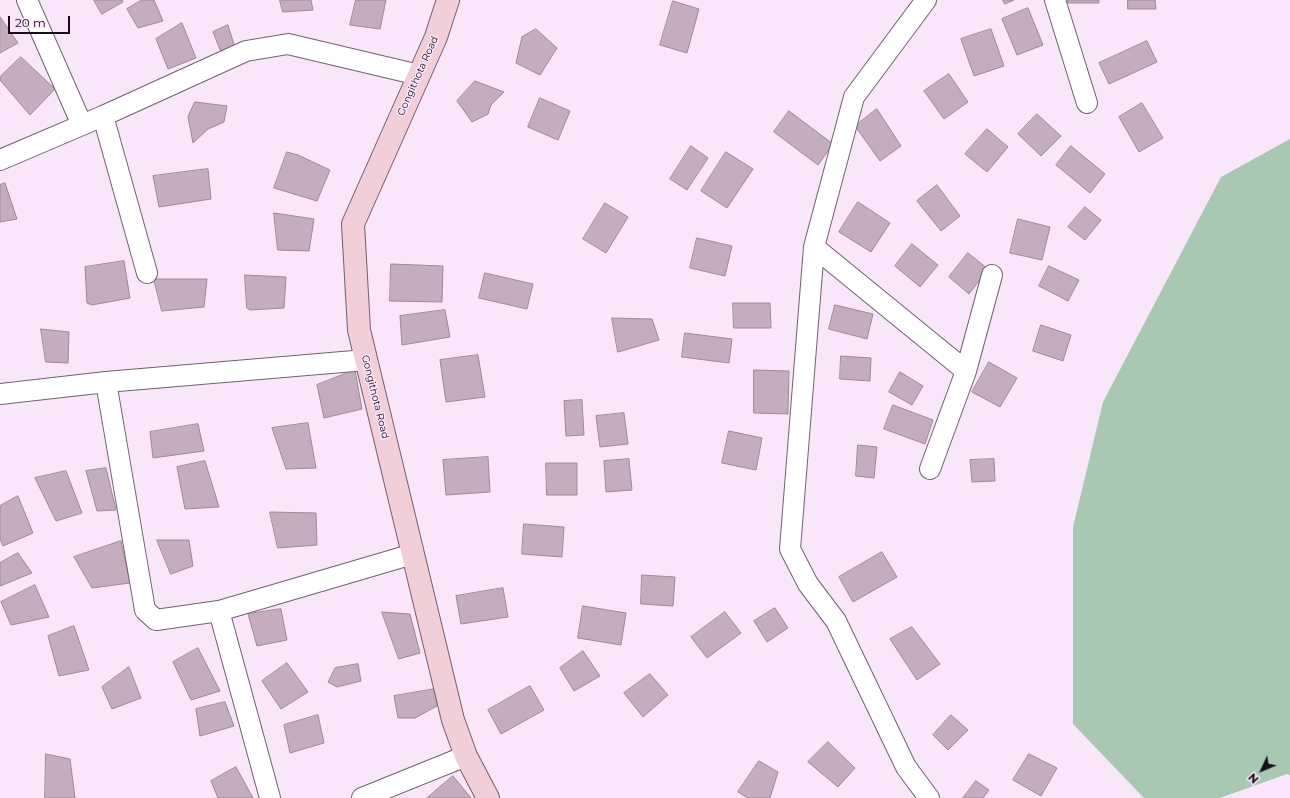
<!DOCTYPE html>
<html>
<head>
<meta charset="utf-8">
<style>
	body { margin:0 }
	#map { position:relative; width:1290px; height:798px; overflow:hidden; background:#f9e6fb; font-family:Montserrat,sans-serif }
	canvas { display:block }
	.north { position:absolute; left:1242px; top:750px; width:40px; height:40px; -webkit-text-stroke:3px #f9e6fb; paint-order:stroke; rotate:226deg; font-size:11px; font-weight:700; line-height:16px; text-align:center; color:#171017 }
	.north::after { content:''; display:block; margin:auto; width:14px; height:18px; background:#171017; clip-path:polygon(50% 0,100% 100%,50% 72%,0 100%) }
	.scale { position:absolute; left:8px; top:16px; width:62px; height:18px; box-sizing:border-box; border:2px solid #171017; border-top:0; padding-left:5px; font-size:12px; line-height:14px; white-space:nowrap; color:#171017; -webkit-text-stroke:3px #f9e6fb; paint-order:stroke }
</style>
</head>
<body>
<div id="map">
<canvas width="1290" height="798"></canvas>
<div class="north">N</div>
<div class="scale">20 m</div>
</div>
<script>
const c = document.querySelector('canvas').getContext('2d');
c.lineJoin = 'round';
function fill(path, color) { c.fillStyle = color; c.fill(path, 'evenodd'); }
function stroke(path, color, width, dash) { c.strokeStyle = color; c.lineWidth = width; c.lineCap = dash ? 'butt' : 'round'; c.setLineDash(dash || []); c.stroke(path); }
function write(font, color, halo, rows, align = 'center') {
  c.font = font + ' Montserrat,sans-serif'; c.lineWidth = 3; c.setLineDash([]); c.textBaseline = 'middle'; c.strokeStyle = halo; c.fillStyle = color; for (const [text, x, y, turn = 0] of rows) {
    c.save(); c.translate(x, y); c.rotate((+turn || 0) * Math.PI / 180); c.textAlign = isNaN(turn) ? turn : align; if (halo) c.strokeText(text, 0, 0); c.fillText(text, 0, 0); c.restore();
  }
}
const green = new Path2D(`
	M1290 139V775L1287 774 1220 798H1144L1073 724V527L1103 402 1221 177Z`);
const building = new Path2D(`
	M94 0H122L123 2 102 14Z
	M142 0H154L163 21 138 28 127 9Z
	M280 0H311L313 10 283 12Z
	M356 0H386L380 29 350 25Z
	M1003 0H1014L1005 4Z
	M1068 0H1099V3H1068Z
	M1128 0H1155L1156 9H1128Z
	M673 1 699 9 687 53 660 45Z
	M1028 8 1043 45 1017 55 1002 19Z
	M0 17 18 43 0 53Z
	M182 23 196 58 168 69 156 39Z
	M228 25 235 48 221 52 213 32Z
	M536 29 557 48 540 75 516 63 522 37Z
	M991 29 1004 66 974 76 961 39Z
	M1147 41 1157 62 1109 84 1099 63Z
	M21 57 55 89 30 115 0 80V77Z
	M949 74 968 102 944 119 924 91Z
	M475 81 504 92 491 105 488 114 472 122 457 101Z
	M540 98 570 111 558 140 528 127Z
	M195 102 227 106 224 122 208 129 193 143 188 117Z
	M1142 103 1163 138 1139 152 1119 117Z
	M877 109 901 146 880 161 855 126Z
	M789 111 833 144 818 165 774 132Z
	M1037 114 1061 136 1041 156 1018 134Z
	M987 129 1008 147 987 172 965 154Z
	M691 146 708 158 687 190 670 179Z
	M1071 146 1105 174 1090 193 1056 165Z
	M287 152 298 155 330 170 317 201 274 188Z
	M726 152 753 169 727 208 701 191Z
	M208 169 211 199 159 207 153 176Z
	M5 183 17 219 0 222V185Z
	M937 185 960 216 941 231 917 201Z
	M858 202 890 223 871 252 839 232Z
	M605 203 628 217 606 253 583 239Z
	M1085 207 1101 220 1085 240 1068 227Z
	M274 213 314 219 309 251 278 250Z
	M1018 219 1050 227 1042 260 1010 253Z
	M697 238 732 246 725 276 690 268Z
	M912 244 938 265 920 287 895 266Z
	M968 253 988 269 969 294 949 277Z
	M124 261 130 298 92 305 87 303 85 267Z
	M391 264 443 266 442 302 390 301Z
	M1049 266 1079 280 1068 301 1039 286Z
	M485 273 533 284 527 309 479 298Z
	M245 275 286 277 284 308 250 310 247 308Z
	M154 279H207L204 307 162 311Z
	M733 303H770L771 328H734Z
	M835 305 873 314 867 339 829 329Z
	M445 310 450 337 402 345 400 316Z
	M612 318 652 319 659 340 618 352Z
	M1041 325 1071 335 1063 361 1033 351Z
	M41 329 69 332 68 363 46 362Z
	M685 333 732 339 729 363 682 357Z
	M478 355 485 397 446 402 440 360Z
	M841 356 871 358 870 381 840 379Z
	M989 362 1017 378 1000 407 972 392Z
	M355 370 362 409 324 418 317 385Z
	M754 370 789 371 788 414 754 413Z
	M900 372 923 386 912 405 889 392Z
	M582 400 584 435 566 436 564 401Z
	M893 405 933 420 925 444 884 429Z
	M624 413 628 444 600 447 596 416Z
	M308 423 316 468 286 469 272 428Z
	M198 424 204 451 153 458 150 432Z
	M729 431 762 438 756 470 722 463Z
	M858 445 877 447 874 478 856 476Z
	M488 457 490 492 446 495 443 460Z
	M629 459 632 490 606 492 604 461Z
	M994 459 995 481 972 482 970 460Z
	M205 461 219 507 185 509 177 467Z
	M546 463H577V495H547Z
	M106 468 116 510 97 511 86 471Z
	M66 471 82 513 56 521 35 478Z
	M18 496 33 533 3 546 0 539V506Z
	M270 512 316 513 317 545 278 548Z
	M524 524 564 527 562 557 522 554Z
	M157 540H189L193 566 171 574Z
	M121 541 130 583 92 588 74 557Z
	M882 552 897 577 853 602 839 577Z
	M18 553 32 573 0 586V563Z
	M642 575 675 577 673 606 641 604Z
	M35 585 49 617 11 625 1 602Z
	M503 588 508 617 461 624 456 596Z
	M583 606 626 613 621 645 578 638Z
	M775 608 788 628 767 642 754 621Z
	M281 609 287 640 257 646 248 614Z
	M382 612 410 614 420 653 399 659Z
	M725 612 741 633 707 658 691 637Z
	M74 626 89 670 59 676 48 636Z
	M912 627 940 664 917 680 890 639Z
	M198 648 220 691 191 700 173 662Z
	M583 651 600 676 574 691 560 668Z
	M287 663 308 692 281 709 262 681Z
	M358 664 361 681 337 687 328 682 335 668Z
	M129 667 141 698 112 709 102 687Z
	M650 674 668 695 643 717 624 693Z
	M530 686 544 710 501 734 488 710Z
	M435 689 437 706 415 718H398L394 696Z
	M225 702 234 726 200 736 196 709Z
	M318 715 324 743 290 753 284 725Z
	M951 715 968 730 948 750 933 735Z
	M828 742 855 768 838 787 808 762Z
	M46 754 70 759 75 798H45Z
	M1029 754 1057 768 1041 796 1013 780Z
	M759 761 778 772 770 798H748L738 792Z
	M236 767 253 798H218L211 781Z
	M453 776 471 798H427Z
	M976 781 989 790 983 798H963Z`);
const street = new Path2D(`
	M27 0 82 125
	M926 0 854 97 814 247 790 549 808 584 836 621 906 767 929 798
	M1055 0 1087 103
	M103 116 147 273
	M0 160 103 116 246 51 288 44 419 75
	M814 247 966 371
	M106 382 145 610 156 620 219 611 413 554
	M0 394 106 382 366 360
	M930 469 966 371 992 275
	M219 611 270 798
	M362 798 466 756`);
const secondary = new Path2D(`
	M448 0 436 37 353 224 359 330 453 720 466 756 488 798`);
const streetNames = [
	["Gongithota Road",418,76,-66],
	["Gongithota Road",375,397,76]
];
fill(green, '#a9c8b2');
fill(building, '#c3adbe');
stroke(building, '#9f8999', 1);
stroke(street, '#716172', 22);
stroke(secondary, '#716172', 24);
stroke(street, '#fff', 20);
stroke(secondary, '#f2ced8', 22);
write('10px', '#171017', '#f9e6fb', streetNames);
</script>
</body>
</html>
